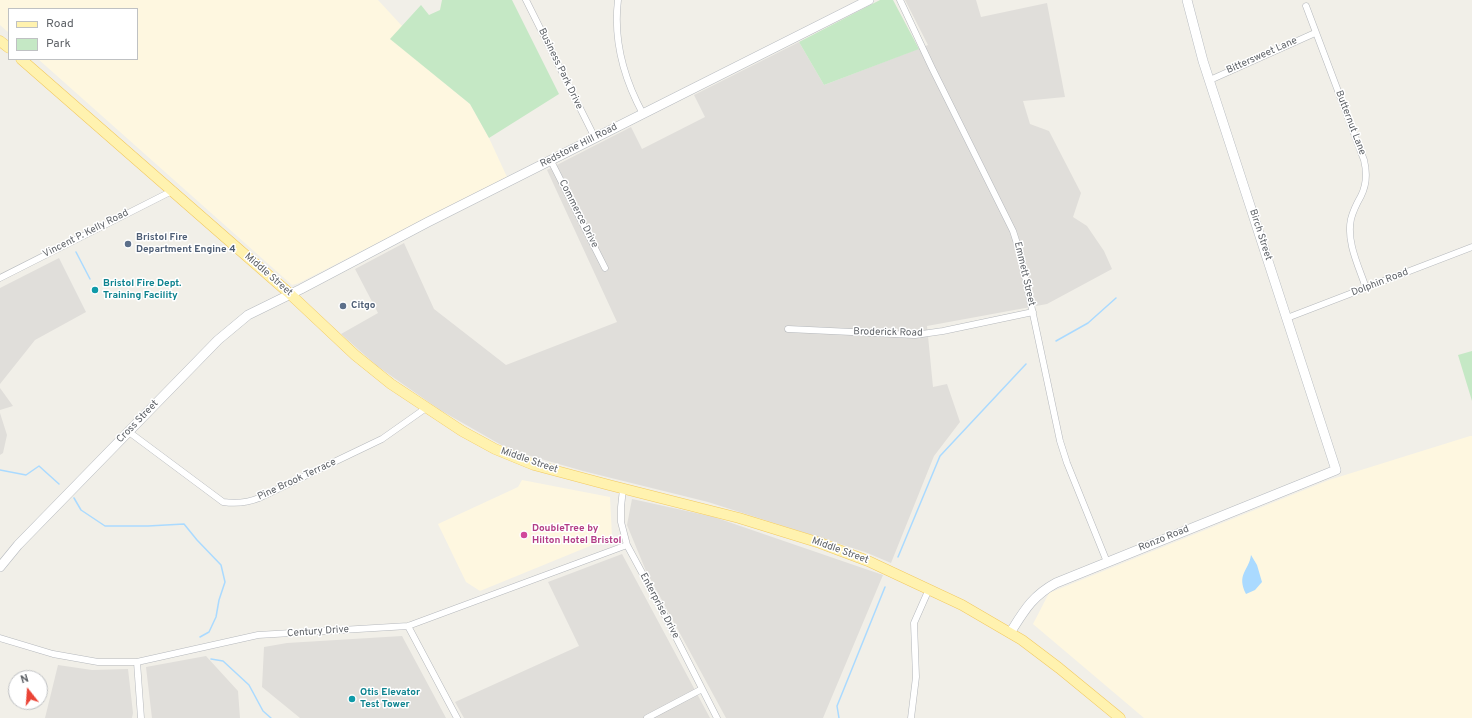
<!DOCTYPE html>
<html>
<head>
<meta charset="utf-8">
<style>
	body { margin:0 }
	#map { position:relative; width:1472px; height:718px; overflow:hidden; background:#f1efe8; font-family:Overpass,sans-serif }
	canvas { display:block }
	.legend { position:absolute; left:8px; top:8px; width:130px; height:52px; box-sizing:border-box; background:#fff; border:1px solid #bfc1c3; margin:0; padding:5px 7px; list-style:none; font-size:12px; color:#5f6368 }
	.legend li { display:flex; align-items:center; gap:8px; height:20px }
	.legend b { width:20px; border:1px solid #bfc1c3 }
	.north { position:absolute; left:8px; top:670px; width:40px; height:40px; box-sizing:border-box; background:#fff; border:1px solid #bfc1c3; border-radius:50%; rotate:343deg; font-size:11px; font-weight:700; line-height:16px; text-align:center; color:#5f6368 }
	.north::after { content:''; display:block; margin:auto; width:14px; height:18px; background:#ea4335; clip-path:polygon(50% 0,100% 100%,50% 72%,0 100%) }
</style>
</head>
<body>
<div id="map">
<canvas width="1472" height="718"></canvas>
<ul class="legend">
<li><b style="height:5px;background:#fff2af"></b>Road</li>
<li><b style="height:11px;background:#c5e8c5"></b>Park</li>
</ul>
<div class="north">N</div>
</div>
<script>
const c = document.querySelector('canvas').getContext('2d');
c.lineJoin = 'round';
function fill(path, color) { c.fillStyle = color; c.fill(path, 'evenodd'); }
function stroke(path, color, width, dash) { c.strokeStyle = color; c.lineWidth = width; c.lineCap = dash ? 'butt' : 'round'; c.setLineDash(dash || []); c.stroke(path); }
function write(font, color, halo, rows, align = 'center') {
  c.font = font + ' Overpass,sans-serif'; c.lineWidth = 3; c.setLineDash([]); c.textBaseline = 'middle'; c.strokeStyle = halo; c.fillStyle = color; for (const [text, x, y, turn = 0] of rows) {
    c.save(); c.translate(x, y); c.rotate((+turn || 0) * Math.PI / 180); c.textAlign = isNaN(turn) ? turn : align; if (halo) c.strokeText(text, 0, 0); c.fillText(text, 0, 0); c.restore();
  }
}
const commercial = new Path2D(`
	M0 0H378L402 26 391 39 470 104 489 138 507 177 299 283 292 285 38 59H137V9H9V33L0 25Z
	M1470 436H1472V718H1144L1033 624 1049 593 1329 480Z
	M522 480 610 497 612 537 480 591 466 582 438 524 518 487Z`);
const industrial = new Path2D(`
	M905 0H976L981 17 1047 3 1065 97 1023 101 1030 124 1049 131 1081 193 1073 217 1087 226 1104 251 1112 269 1047 304 927 326 933 387 947 384 960 422 934 456 891 563 865 552 708 502 583 471 510 450 440 410 377 366 341 334 378 313 355 269 404 243 434 309 506 365 617 322 547 170 631 127 642 149 705 117 694 95 799 42 824 85 928 45Z
	M59 258 86 312 35 340 0 384V288Z
	M0 388 13 406 0 410Z
	M0 413 7 435 3 453 0 455Z
	M632 499 714 517 883 575 823 718H726L646 571 627 525Z
	M622 554 710 718H464L455 702 579 646 548 582Z
	M402 636 446 718H300L262 687 264 647 287 643Z
	M206 656 238 691 240 718H152L146 667Z
	M58 665 92 670 128 669 133 713 132 718H45Z`);
const green = new Path2D(`
	M442 0H512L559 94 489 138 470 104 390 39 421 5 429 15 440 10Z
	M880 0H893L919 49 824 85 799 42Z
	M1472 351V401L1458 355Z`);
const water = new Path2D(`
	M1251 555 1257 565 1262 582 1255 590 1246 594C1236 574 1249 571 1251 555Z`);
const stream = new Path2D(`
	M76 252 90 279
	M1056 341 1088 323 1116 298
	M0 470 26 475 39 466 59 484
	M74 498 81 510 105 526H148L184 524 197 540 221 565 225 582 219 600 216 617 209 632 200 637
	M898 557 940 456 1026 364
	M211 659 223 661 249 685 263 711 271 718
	M839 718 837 706 885 587`);
const street = new Path2D(`
	M526 0 595 138
	M618 0C613 41 624 79 643 114
	M900 0 932 68 1013 231 1020 253 1060 441 1067 463 1107 562
	M1306 6 1364 160C1367 172 1367 184 1361 196 1357 203 1353 211 1351 219 1346 242 1359 267 1366 288
	M1210 80 1315 33
	M551 161 605 268
	M0 278 172 191
	M1287 318 1472 247
	M788 329 915 335 943 331 1033 312
	M129 432 223 502C237 504 247 503 259 498L382 439 426 408
	M623 489 621 507V522L627 545 659 604 717 718
	M408 626 457 718
	M0 638 53 654 98 662H137L258 635 408 626 627 545
	M137 662 141 718
	M647 718 702 689
	M911 718 916 677 914 623 929 589`);
const secondary = new Path2D(`
	M0 567 18 545 218 340 248 315 301 289 428 222 869 0
	M1010 633C1024 611 1032 596 1056 583L1336 470 1203 61 1187 0`);
const primary = new Path2D(`
	M0 41 9 48
	M21 59 290 294 355 355 391 384 462 431 495 449 534 465 609 485 739 518 820 543 868 561 962 605 1022 640 1059 668 1120 718`);
const markers = [
	[128,244,4,"#5c6f8a"],
	[95,290,4,"#0f9aa8"],
	[343,306,4,"#5c6f8a"],
	[524,535,4,"#d1479c"],
	[352,699,4,"#0f9aa8"]
];
const streetNames = [
	["Bittersweet Lane",1262,56,-24],
	["Business Park Drive",560,69,64],
	["Butternut Lane",1350,123,69],
	["Redstone Hill Road",579,146,-27],
	["Commerce Drive",578,214,63],
	["Vincent P. Kelly Road",86,234,-27],
	["Birch Street",1260,235,72],
	["Emmett Street",1024,274,77],
	["Middle Street",268,275,41],
	["Dolphin Road",1380,283,-21],
	["Broderick Road",888,333,1],
	["Cross Street",138,422,-46],
	["Middle Street",529,461,19],
	["Pine Brook Terrace",297,480,-25],
	["Ronzo Road",1164,539,-22],
	["Middle Street",840,551,20],
	["Enterprise Drive",659,606,62],
	["Century Drive",318,632,-4]
];
const serviceNames = [
	["Bristol Fire",136,238],
	["Department Engine 4",136,250],
	["Citgo",351,306]
];
const cultureNames = [
	["Bristol Fire Dept.",103,284],
	["Training Facility",103,296],
	["Otis Elevator",360,693],
	["Test Tower",360,705]
];
const hotelNames = [
	["DoubleTree by",532,529],
	["Hilton Hotel Bristol",532,541]
];
fill(commercial, '#fef7e0');
fill(industrial, '#e0deda');
fill(green, '#c5e8c5');
fill(water, '#aadaff');
stroke(stream, '#aadaff', 1.5);
stroke(street, '#b5b8bc', 7);
stroke(secondary, '#b6babf', 10);
stroke(primary, '#f2c960', 11);
stroke(street, '#fff', 6);
stroke(secondary, '#fff', 9);
stroke(primary, '#fff2af', 10);
for (const [x, y, r, color] of markers) { const dot = new Path2D(); dot.arc(x, y, r, 0, 2 * Math.PI); c.fillStyle = color; c.fill(dot); stroke(dot, '#fff', 1.5); }
write('10px', '#5f6368', '#fff', streetNames);
write('bold 10px', '#4e5e75', '#fff', serviceNames, 'left');
write('bold 10px', '#0d838f', '#fff', cultureNames, 'left');
write('bold 10px', '#b23c85', '#fff', hotelNames, 'left');
</script>
</body>
</html>
